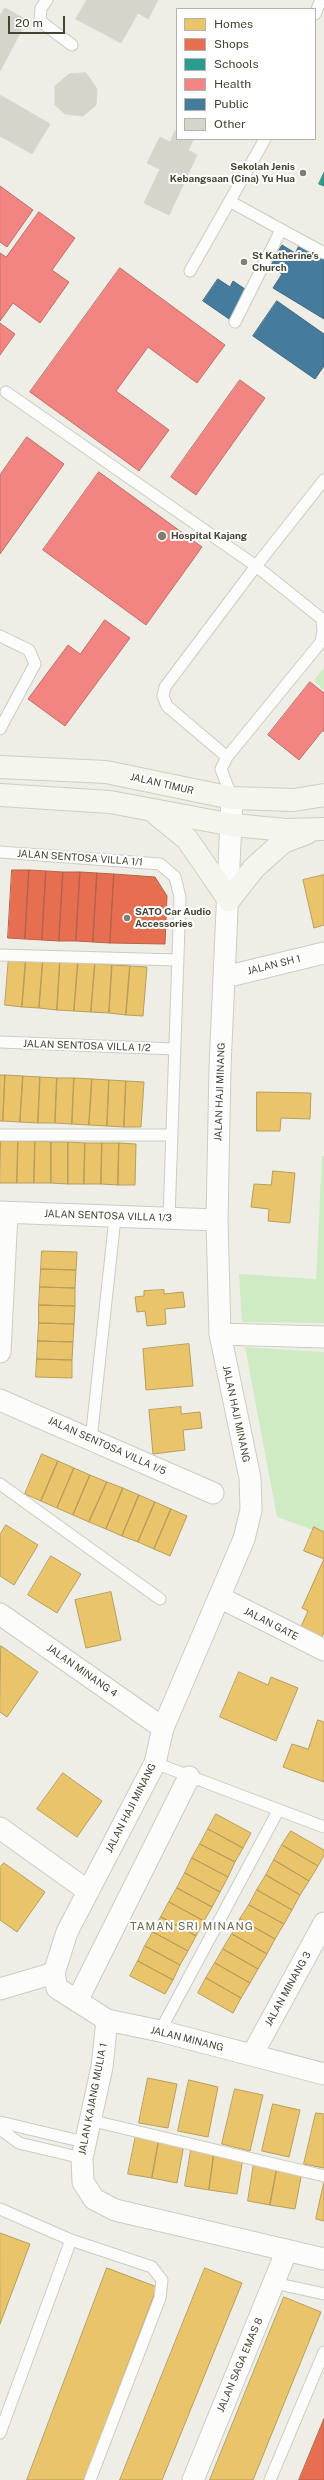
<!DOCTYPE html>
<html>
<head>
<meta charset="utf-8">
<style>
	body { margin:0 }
	#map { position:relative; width:324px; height:2480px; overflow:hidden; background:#eeeee6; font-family:"Public Sans",sans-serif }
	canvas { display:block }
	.legend { position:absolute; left:176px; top:8px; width:140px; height:132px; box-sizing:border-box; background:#fff; border:1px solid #b4b4ad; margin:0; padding:5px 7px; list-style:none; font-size:12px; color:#443 }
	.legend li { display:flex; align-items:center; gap:8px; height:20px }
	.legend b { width:20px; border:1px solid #b4b4ad }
	.scale { position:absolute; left:8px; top:16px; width:57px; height:18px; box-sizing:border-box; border:2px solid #443; border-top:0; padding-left:5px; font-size:12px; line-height:14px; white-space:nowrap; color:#443; -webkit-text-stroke:3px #fff; paint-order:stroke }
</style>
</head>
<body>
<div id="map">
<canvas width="324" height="2480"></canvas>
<ul class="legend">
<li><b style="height:11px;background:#e9c46a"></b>Homes</li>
<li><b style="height:11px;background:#e76f51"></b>Shops</li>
<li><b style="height:11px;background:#2a9d8f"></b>Schools</li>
<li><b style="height:11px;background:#f28482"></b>Health</li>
<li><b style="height:11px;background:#457b9d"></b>Public</li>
<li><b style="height:11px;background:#d5d5cc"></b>Other</li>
</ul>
<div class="scale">20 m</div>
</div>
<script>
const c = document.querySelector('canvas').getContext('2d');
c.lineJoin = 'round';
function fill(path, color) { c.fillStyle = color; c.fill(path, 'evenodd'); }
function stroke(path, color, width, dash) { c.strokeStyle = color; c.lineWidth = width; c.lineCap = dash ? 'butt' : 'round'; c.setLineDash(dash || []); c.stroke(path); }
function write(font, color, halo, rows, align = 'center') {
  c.font = font + ' "Public Sans",sans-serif'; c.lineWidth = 4; c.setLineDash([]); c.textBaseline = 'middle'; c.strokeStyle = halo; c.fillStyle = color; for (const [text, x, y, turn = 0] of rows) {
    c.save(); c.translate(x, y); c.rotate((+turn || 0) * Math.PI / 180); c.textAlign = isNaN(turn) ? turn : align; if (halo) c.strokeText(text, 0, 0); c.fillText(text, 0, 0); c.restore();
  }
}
const green = new Path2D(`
	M324 668V691L314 680Z
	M322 1156H324V1323L242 1322 239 1274 316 1279Z
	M245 1347 324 1352V1534L277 1517Z`);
const homes = new Path2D(`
	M324 875V925L314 928 303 880Z
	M9 956 26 958 22 1007 5 1005Z
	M26 958 43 959 39 1008 22 1007Z
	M43 959 60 961 57 1010 39 1008Z
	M60 961 78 962 74 1011 57 1010Z
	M78 962 95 963 91 1012 74 1011Z
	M95 963 112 965 109 1013 91 1012Z
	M112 965 130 966 126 1015 109 1013Z
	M130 966 147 967 143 1016 126 1015Z
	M0 1075H5L3 1121H0Z
	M5 1075 23 1076 20 1122 3 1121Z
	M23 1076 40 1077 38 1123 20 1122Z
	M40 1077 57 1078 55 1123H38Z
	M57 1078H74L72 1124 55 1123Z
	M74 1078 92 1079 89 1125 72 1124Z
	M92 1079 109 1080 107 1126 89 1125Z
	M109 1080 126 1081 124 1127 107 1126Z
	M126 1081 144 1082 141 1127H124Z
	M257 1092 311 1093 310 1119 281 1118 280 1131H257Z
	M1 1141H18L17 1183H0Z
	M18 1141H35L34 1183H17Z
	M35 1141 51 1142V1183H34Z
	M51 1142H68V1184L51 1183Z
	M68 1142 85 1143 84 1184H68Z
	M85 1143H102L101 1184H84Z
	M102 1143H119L118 1185 101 1184Z
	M119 1143 136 1144 135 1185H118Z
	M273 1171 295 1173 290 1223 268 1221 269 1209 251 1207 254 1184 271 1185Z
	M42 1251 77 1252 76 1270 41 1269Z
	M41 1269 76 1270 75 1288 40 1287Z
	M40 1287 75 1288V1306L39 1305Z
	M164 1290V1294L183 1292 185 1307 165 1309 166 1324 147 1326 145 1311 137 1312 135 1297 144 1296V1291Z
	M39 1305 75 1306 74 1324 39 1323Z
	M39 1323 74 1324 73 1342 38 1341Z
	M38 1341 73 1342 72 1360 37 1359Z
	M189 1344 193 1386 146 1390 143 1349Z
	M37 1359 72 1360V1378L36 1377Z
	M181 1407V1414L200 1412 202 1428 183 1430 185 1450 153 1454 149 1410Z
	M42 1454 58 1461 41 1501 25 1494Z
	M58 1461 74 1468 57 1508 41 1501Z
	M74 1468 90 1475 73 1515 57 1508Z
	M90 1475 107 1482 89 1522 73 1515Z
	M107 1482 123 1488 106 1529 89 1522Z
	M123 1488 139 1495 122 1536 106 1529Z
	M139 1495 155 1502 138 1542 122 1536Z
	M155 1502 171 1509 154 1549 138 1542Z
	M171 1509 187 1516 170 1556 154 1549Z
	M6 1525 38 1545 14 1585 0 1576V1535Z
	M314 1527 324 1532V1633L321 1638 300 1629 308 1611 302 1608 324 1559 304 1551Z
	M51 1556 81 1574 57 1613 28 1595Z
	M111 1592 121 1640 86 1648 75 1600Z
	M1 1646 38 1672 7 1717 0 1712Z
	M239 1672 268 1685 271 1677 298 1688 276 1741 220 1717Z
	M318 1720 324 1722V1782L283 1767 292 1744 308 1749Z
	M63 1773 102 1801 77 1837 37 1809Z
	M216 1814 251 1833 243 1848 208 1829Z
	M208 1829 243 1848 235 1862 200 1844Z
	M291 1831 324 1850V1855L318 1866 282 1845Z
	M200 1844 235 1862 228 1877 192 1858Z
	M282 1845 318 1866 309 1881 274 1860Z
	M192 1858 228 1877 220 1892 185 1873Z
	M274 1860 309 1881 300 1895 266 1875Z
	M4 1863 45 1892 17 1932 0 1920V1868Z
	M185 1873 220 1892 212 1907 177 1888Z
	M266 1875 300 1895 292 1910 257 1890Z
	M177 1888 212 1907 204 1921 169 1902Z
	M257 1890 292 1910 284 1924 249 1905Z
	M169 1902 204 1921 196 1936 161 1917Z
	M249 1905 284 1924 275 1939 240 1919Z
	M161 1917 196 1936 188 1951 153 1932Z
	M240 1919 275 1939 267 1954 232 1934Z
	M153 1932 188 1951 180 1965 145 1946Z
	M232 1934 267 1954 258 1969 223 1949Z
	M145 1946 180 1965 173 1980 138 1961Z
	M223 1949 258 1969 250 1983 215 1963Z
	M138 1961 173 1980 165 1994 130 1976Z
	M215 1963 250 1983 241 1998 206 1978Z
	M206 1978 241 1998 233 2013 198 1993Z
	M148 2078 177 2084 168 2128 139 2123Z
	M189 2080 218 2087 208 2137 178 2131Z
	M235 2089 263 2095 250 2151 222 2144Z
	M273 2104 300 2110 289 2157 262 2151Z
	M316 2113 324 2114V2168L304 2164Z
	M136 2135 159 2139 152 2178 128 2174Z
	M159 2139 184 2144 177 2183 152 2178Z
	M191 2150 214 2153 209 2190 185 2186Z
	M214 2153 243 2158 237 2194 209 2190Z
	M254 2163 277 2168 270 2205 248 2201Z
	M277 2168 302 2172 295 2209 270 2205Z
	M324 2182V2221L316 2219Z
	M0 2233 30 2244 0 2324Z
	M107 2268 157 2287 84 2480H27Z
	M205 2268 242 2283 162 2480H120Z
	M284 2297 321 2312 253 2480H210Z`);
const shops = new Path2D(`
	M12 870H29L25 939 8 938Z
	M29 870 46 871 42 940 25 939Z
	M46 871 63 872 59 941 42 940Z
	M63 872H80L76 941H59Z
	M80 872 97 873 93 942 76 941Z
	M97 873 114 874 110 943 93 942Z
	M114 874 155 877 167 896 165 944 110 943Z
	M324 2419V2480H299Z`);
const schools = new Path2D(`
	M324 173V186L319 184Z`);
const health = new Path2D(`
	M0 186 33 210 7 247 0 242Z
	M39 212 75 238 52 270 69 282 40 323 13 303 0 321V253L6 257Z
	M120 268 225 345 197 383 148 347 116 391 169 430 139 471 30 392Z
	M0 323 15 334 0 355Z
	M240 380 265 398 196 495 171 477Z
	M27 437 64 464 0 554V475Z
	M99 472 202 547 146 625 43 550Z
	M105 620 130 638 65 726 28 699 68 645 80 654Z
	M310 682 324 693V732L323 730 299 760 268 735Z`);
const public = new Path2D(`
	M300 244 324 259V319L273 288 282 274 269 266 282 245 295 253Z
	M218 279 230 287 233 281 245 289 241 294 247 299 232 321 203 301Z
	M277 301 324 334V366L315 379 253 336Z`);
const building = new Path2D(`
	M87 0H158L148 19 138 13 121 43 76 19Z
	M5 8 27 20 0 71V16Z
	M86 73 97 89 96 105 83 116 65 114 55 105V86L69 74Z
	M0 95 50 124 32 154 0 136Z
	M175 131 177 139 193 140 188 150 197 155 169 215 144 203 160 169 147 163 160 137 170 142Z`);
const lane = new Path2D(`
	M47 0 41 8 40 21 72 45
	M315 14 321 0
	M231 202 324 253
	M190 271 265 139
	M235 322 281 230
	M6 392 256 566 324 480
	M0 636 29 650 35 664 0 729
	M227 757 167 706 163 696 165 687 256 566 322 619 323 631 321 642 227 757 221 769 232 798
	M0 852 160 864 175 877 180 897 169 1219
	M0 955 177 960
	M0 1042 174 1049
	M0 1135H171
	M91 1440 115 1218
	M0 1484 160 1599
	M155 1763 324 1827
	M160 2031 278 1811
	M89 2120 324 2176
	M0 2122 84 2142
	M0 2129 19 2143 82 2158
	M0 2209 71 2240 152 2267 162 2280 160 2298 90 2480
	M274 2283 324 2294
	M0 2433 71 2240
	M270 2480 324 2352`);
const street = new Path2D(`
	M232 798 220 1067 217 1220 220 1334 250 1478 251 1510 244 1539 163 1728 155 1763 67 1932 54 1973 57 1988 107 2020 160 2031 324 2074
	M225 977 324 953
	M0 1212 217 1220
	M220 1334 324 1337
	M0 1352 7 1213
	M0 1400 213 1493
	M219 1597 324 1650
	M0 1614 163 1728
	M0 1828 88 1891
	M0 1989 54 1973
	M77 2001 189 1777
	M107 2020 102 2067 82 2158 83 2182 94 2199 115 2210 324 2259
	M252 2055 324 1923
	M193 2480 287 2250`);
const secondary = new Path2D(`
	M0 767 106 772 232 798 294 800 324 795
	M0 795 110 802 233 825 286 830 324 829
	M154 812 187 839 229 900 254 868 283 842 307 833`);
const markers = [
	[303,173,4,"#808072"],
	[244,262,4,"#808072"],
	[162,536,5,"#808072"],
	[127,918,4,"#808072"]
];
const poiNames = [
	["Sekolah Jenis",295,167,"right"],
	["Kebangsaan (Cina) Yu Hua",295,179,"right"],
	["St Katherine's",252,256],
	["Church",252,268],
	["Hospital Kajang",171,536],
	["SATO Car Audio",135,912],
	["Accessories",135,924]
];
const streetNames = [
	["JALAN TIMUR",162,784,13],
	["JALAN SENTOSA VILLA 1/1",80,858,4],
	["JALAN SH 1",274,965,-14],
	["JALAN SENTOSA VILLA 1/2",87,1046,2],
	["JALAN HAJI MINANG",220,1092,-88],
	["JALAN SENTOSA VILLA 1/3",108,1216,2],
	["JALAN HAJI MINANG",236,1414,78],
	["JALAN SENTOSA VILLA 1/5",107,1446,24],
	["JALAN GATE",271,1624,27],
	["JALAN MINANG 4",82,1671,35],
	["JALAN HAJI MINANG",131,1808,-63],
	["JALAN MINANG 3",288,1989,-61],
	["JALAN MINANG",187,2039,14],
	["JALAN KAJANG MULIA 1",93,2099,-79],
	["JALAN SAGA EMAS 8",240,2365,-67]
];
const neighbourhoodNames = [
	["TAMAN SRI MINANG",192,1927]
];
fill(green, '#ceebc4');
fill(homes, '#e9c46a');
stroke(homes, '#b89e5a', 1);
fill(shops, '#e76f51');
stroke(shops, '#b66248', 1);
fill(schools, '#2a9d8f');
stroke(schools, '#328273', 1);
fill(health, '#f28482');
stroke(health, '#be716a', 1);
fill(public, '#457b9d');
stroke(public, '#456a7d', 1);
fill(building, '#d5d5cc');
stroke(building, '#d6d6cc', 1);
stroke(lane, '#ccccc4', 13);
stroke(street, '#ccccc4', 23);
stroke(secondary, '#cdcfbf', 24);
stroke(lane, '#fcfcfb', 11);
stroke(street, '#fcfcfb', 21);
stroke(secondary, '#f4f6ed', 22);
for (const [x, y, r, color] of markers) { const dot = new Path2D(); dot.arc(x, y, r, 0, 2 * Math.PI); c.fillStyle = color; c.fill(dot); stroke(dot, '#fff', 1.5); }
write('bold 10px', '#443', '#fff', poiNames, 'left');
write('10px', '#443', '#fff', streetNames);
c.letterSpacing = '1px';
write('11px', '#68674a', '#fff', neighbourhoodNames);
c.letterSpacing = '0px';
</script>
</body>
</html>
